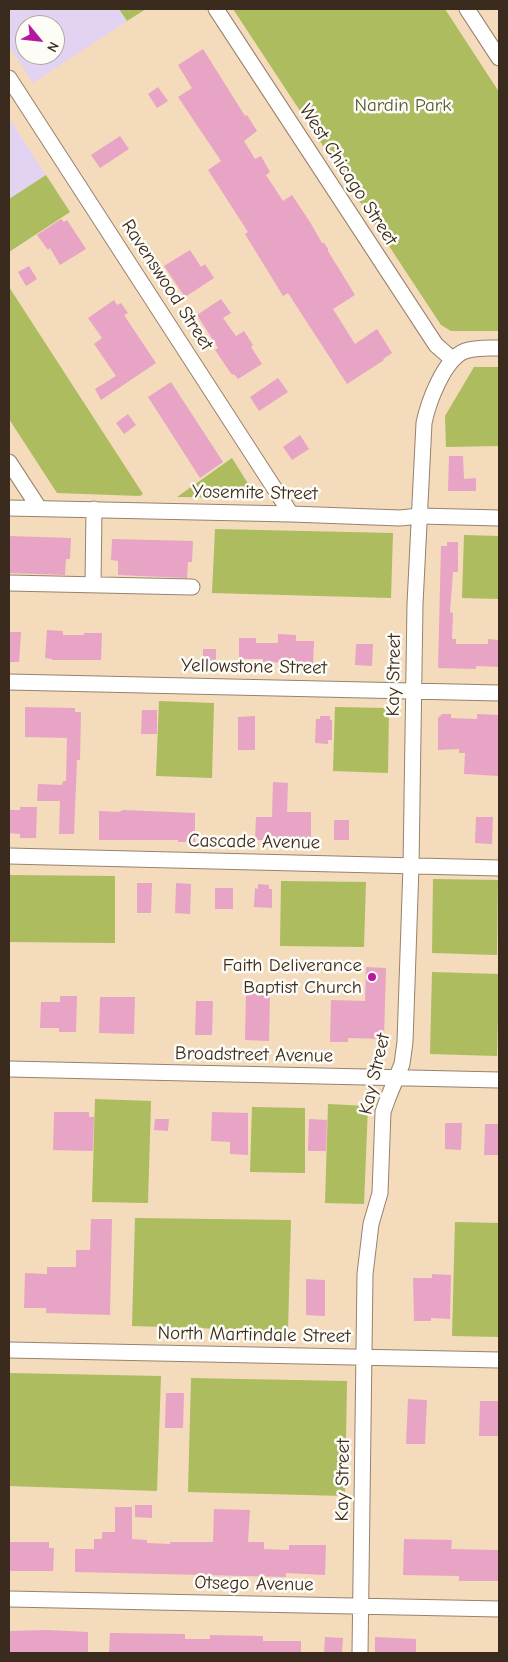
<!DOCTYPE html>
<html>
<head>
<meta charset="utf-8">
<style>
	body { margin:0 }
	#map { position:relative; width:508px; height:1662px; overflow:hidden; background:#f3dbbb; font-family:"Comic Neue",sans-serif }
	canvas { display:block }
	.frame { position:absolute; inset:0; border:10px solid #3b2a1e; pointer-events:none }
	.north { position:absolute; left:15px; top:15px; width:50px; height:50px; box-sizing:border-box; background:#fdfcf7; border:1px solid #afa8a0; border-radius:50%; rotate:118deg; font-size:14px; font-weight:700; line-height:20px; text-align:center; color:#3b2a1e }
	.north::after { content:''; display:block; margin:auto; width:18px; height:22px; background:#b5179e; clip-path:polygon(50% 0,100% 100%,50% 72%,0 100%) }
</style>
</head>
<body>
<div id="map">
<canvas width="508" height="1662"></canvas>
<div class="frame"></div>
<div class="north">N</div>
</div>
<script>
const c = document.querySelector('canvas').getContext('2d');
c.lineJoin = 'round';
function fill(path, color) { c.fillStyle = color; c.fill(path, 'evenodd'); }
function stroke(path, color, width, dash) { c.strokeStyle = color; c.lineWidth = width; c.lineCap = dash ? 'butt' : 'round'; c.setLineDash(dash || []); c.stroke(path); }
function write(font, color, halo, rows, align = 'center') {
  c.font = font + ' "Comic Neue",sans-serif'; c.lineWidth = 5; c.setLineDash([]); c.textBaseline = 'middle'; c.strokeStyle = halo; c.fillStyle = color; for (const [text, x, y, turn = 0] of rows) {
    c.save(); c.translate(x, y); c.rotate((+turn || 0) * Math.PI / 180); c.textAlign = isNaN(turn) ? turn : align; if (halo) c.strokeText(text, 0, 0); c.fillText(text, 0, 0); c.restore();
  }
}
const built = new Path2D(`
	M9 9H119L127 21 33 83 9 46ZM25 25H55V55H25Z
	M9 118 46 175 9 199Z`);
const green = new Path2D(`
	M119 9H146L127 21Z
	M233 9H445L499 92V331H451L441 325Z
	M46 175 70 212 9 252V199Z
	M9 287 143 494 140 496 57 493 9 419Z
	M474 367H499V446L446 447 445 416Z
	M232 458 257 498 177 497Z
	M215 529 393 533 391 598 212 593Z
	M464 535 499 536V599L462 598Z
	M159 701 214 703 212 778 156 776Z
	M335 707 389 708 388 773 333 771Z
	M9 875 115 876V943L9 942Z
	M433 879 498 880 497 955 432 953Z
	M281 881 366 882 364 947 280 946Z
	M432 972 499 974 497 1056 430 1054Z
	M95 1099 151 1101 148 1203 92 1202Z
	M328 1104 368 1106 364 1204 325 1203Z
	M252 1107 305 1108V1173L250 1172Z
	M135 1218 291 1220 288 1331 132 1326Z
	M455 1222 499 1223V1337L452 1336Z
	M9 1373 161 1376 157 1491 9 1486Z
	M191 1378 347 1381 345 1496 188 1492Z`);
const building = new Path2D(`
	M203 49 245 116 247 115 257 131 244 141 255 159 261 156 270 172 266 175 283 201 292 195 310 222 322 243H324L328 249V251L355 295 333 309 355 344 377 329 392 353 383 359 384 360 347 384 288 293 283 296 245 234 248 232 208 170 221 161 178 97 192 88 178 65Z
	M158 87 168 101 157 108 148 94Z
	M120 136 129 149 100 168 91 155Z
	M61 219 64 222 67 220 86 249 60 265 50 248 48 250 37 235Z
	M190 250 201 267 205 264 214 278 185 297 164 266Z
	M29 266 37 279 26 286 18 272Z
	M221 299 231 313 223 318 236 336 244 331 253 345 251 347 262 364 238 379 234 374 232 375 215 350 218 348 197 315Z
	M114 300 117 305 121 303 128 313 124 315 156 363 101 400 95 389 116 376 94 344 102 338 88 318Z
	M278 378 288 392 259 411 250 397Z
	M171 382 223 462 200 478 148 397Z
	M128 414 136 425 124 434 116 423Z
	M300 435 309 449 292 460 283 447Z
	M449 456H463L464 479 476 478V491H448Z
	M9 536 71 538 70 559H66L65 575 9 573Z
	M112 539 193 541 192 562H188L187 578 118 575V561L111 560Z
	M447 542H458V572H453L450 612 453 613 452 639H456V644H488V639L499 640V667L476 666V669L438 668 441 546H447Z
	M47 630 63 631V635H84V633H102L101 660H52V659L45 658Z
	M9 632H21L19 662H9Z
	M278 634 296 635V641H314L313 666 297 665V663L263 662V659H239V638H256V643H278Z
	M356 644H373L372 666 355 665Z
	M203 649H216V661H203Z
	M25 707 75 708V712H81L80 760H77L74 834H59L60 801H37L38 784 62 785 63 781H66L67 738 25 737Z
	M142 710H157V734H141Z
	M442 714H451V718L477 719V714L499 715V776L464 774 465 753H459V749L438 750V718Z
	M255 716V750H238V717Z
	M320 716H330V720H332V740H328V744L315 743 316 719H320Z
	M273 782 288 783 287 812H311V845L275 844V840H255L256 817H272Z
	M20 807H37L36 838H20V834L9 833V810H20Z
	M123 810 195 813V842H178V840H99V811L119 812Z
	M476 817H493L492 844 475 843Z
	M334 820H349V840H334Z
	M137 883H152L151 913H137Z
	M176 883 191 884 190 914 175 913Z
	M258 884 269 885V889H272V908L254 907 255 888 258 889Z
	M215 888H233V909H215Z
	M366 967 386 968 384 1039 348 1038V1042H330L331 1000 365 1001Z
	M246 993H270L269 1041 245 1040Z
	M60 996H77L76 1032H59V1028H40L41 1002H60Z
	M100 997H135L134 1034 99 1033Z
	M196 1001H213L212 1035H195Z
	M54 1112H89V1117H94L93 1151 53 1150Z
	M212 1112 248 1113V1155L230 1154V1142L211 1141Z
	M155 1119H169L168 1131 154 1130Z
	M309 1119 327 1120 326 1151H308Z
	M445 1123H462L461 1150 445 1149Z
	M485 1124H499V1155H484Z
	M91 1219H112L110 1315 46 1313V1308H24L25 1273 47 1274V1267H76V1250H90Z
	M432 1274 451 1275 450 1319 431 1318V1321H414L413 1278H432Z
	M306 1279 325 1280V1316L306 1315Z
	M166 1393H184L183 1428H165Z
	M408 1399 427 1400 425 1444H406Z
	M480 1401H499V1436H479Z
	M135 1505H152V1518L135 1517Z
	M115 1507H132V1539L147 1540V1543L170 1544V1542H213L214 1509 250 1510 248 1542H264V1549L289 1550V1545H326L325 1575 286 1573V1577L75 1572V1549H94V1539H102V1532H115Z
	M404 1539 452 1540 451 1549 499 1550V1581H459V1576L403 1575Z
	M9 1542H49V1548H54L53 1571H9Z
	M48 1630 88 1632V1653H9V1631Z
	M110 1633 185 1634V1639H210V1635L263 1636V1641H301V1653H109Z
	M325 1637 343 1638 342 1653H324Z
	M375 1637 416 1639V1653H375Z`);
const minor = new Path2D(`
	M216 9 436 345 452 359
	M467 9 499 58
	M9 78 291 514
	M9 462 39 508
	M9 508 291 514 400 518 420 516 499 518
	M9 583 192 587
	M93 585 94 509
	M9 682 499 693
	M9 856 499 868
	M9 1069 499 1080
	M9 1350 499 1360
	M9 1599 499 1609
	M360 1653 365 1274 371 1224 380 1193 383 1112 388 1098 402 1064 405 1042 411 866 415 604 424 423C428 403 444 359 465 351 476 347 488 348 499 348`);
const markers = [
	[372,977,5,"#b5179e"]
];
const parkNames = [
	["Nardin Park",403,106]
];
const streetNames = [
	["West Chicago Street",348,175,57],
	["Ravenswood Street",167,285,57],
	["Yosemite Street",255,493,1],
	["Yellowstone Street",254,667,1],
	["Kay Street",394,675,-89],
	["Cascade Avenue",254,842,1],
	["Broadstreet Avenue",254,1055,1],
	["Kay Street",375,1074,-77],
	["North Martindale Street",254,1335,1],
	["Kay Street",343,1480,-89],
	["Otsego Avenue",254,1584,1]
];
const poiNames = [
	["Faith Deliverance",362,966],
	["Baptist Church",362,988]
];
fill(built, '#e3d3f2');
fill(green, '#acbc5f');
fill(building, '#e7a4c5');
stroke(minor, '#97826c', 17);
stroke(minor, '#fff', 15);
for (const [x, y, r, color] of markers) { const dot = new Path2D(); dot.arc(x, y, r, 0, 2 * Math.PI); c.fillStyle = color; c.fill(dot); stroke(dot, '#fdfcf7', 2); }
write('19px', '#5d5632', '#fdfcf7', parkNames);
write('19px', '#3b2a1e', '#fdfcf7', streetNames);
write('19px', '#3b2a1e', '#fdfcf7', poiNames, 'right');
</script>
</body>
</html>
